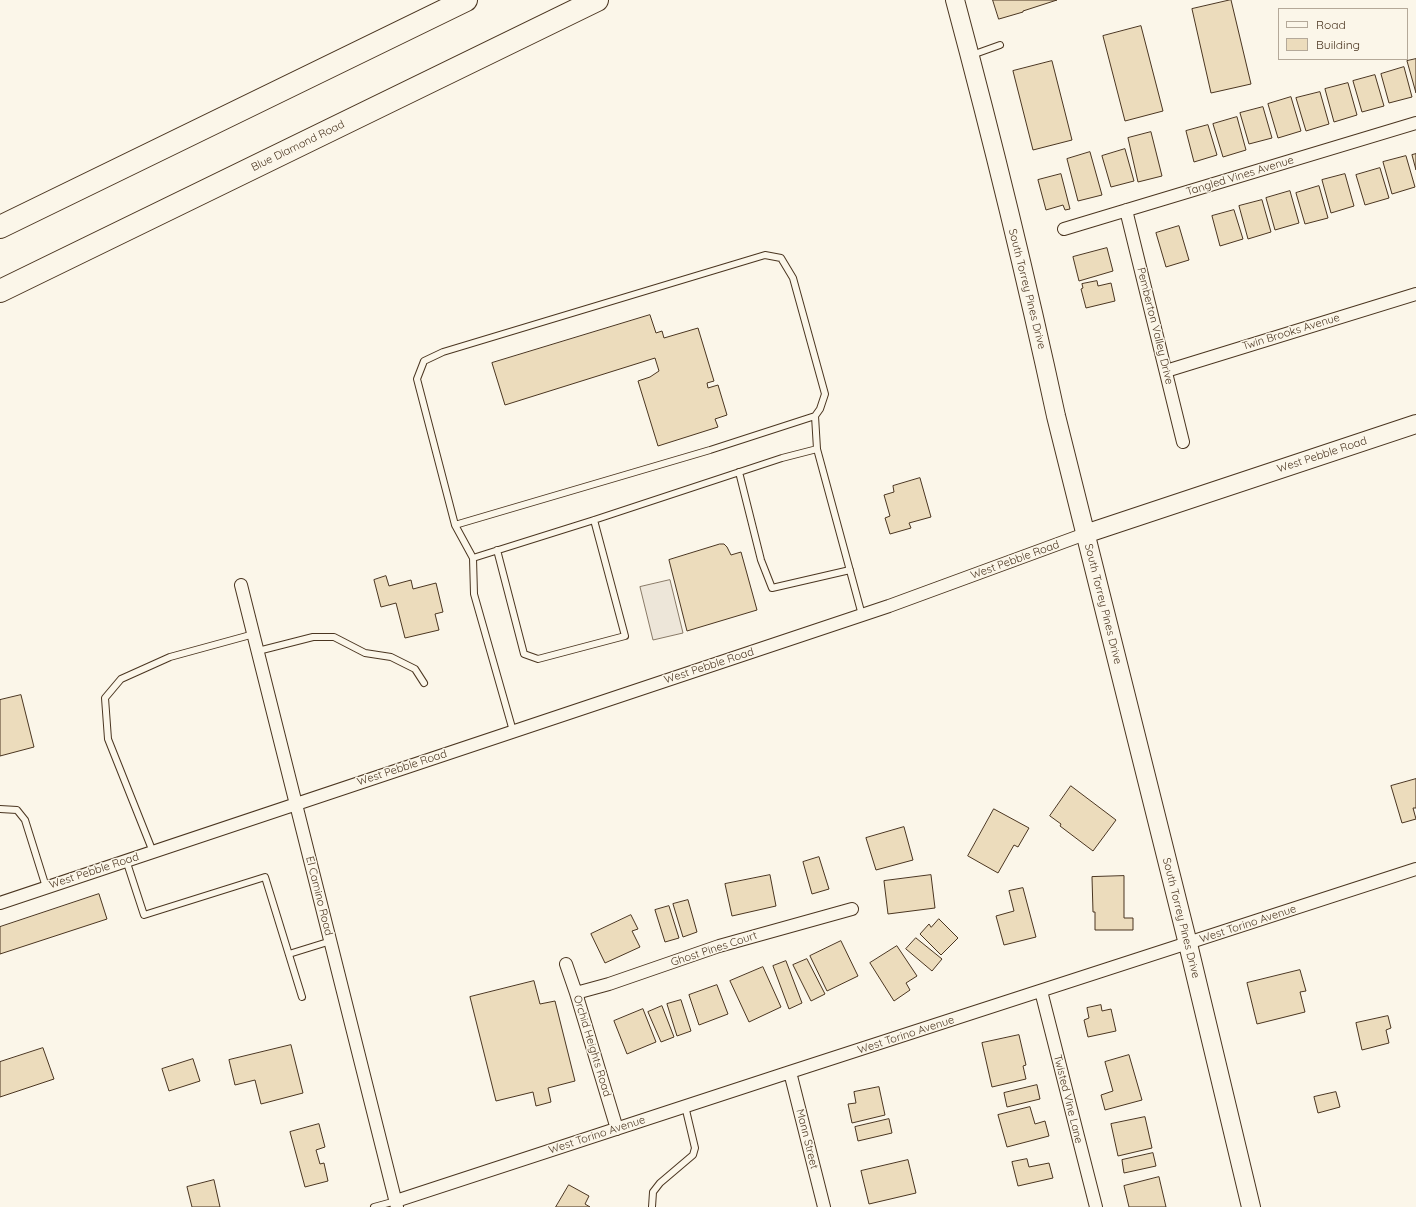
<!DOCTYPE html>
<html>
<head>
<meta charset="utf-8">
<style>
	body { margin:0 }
	#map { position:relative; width:1416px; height:1207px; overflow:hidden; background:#fbf6e9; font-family:Quicksand,sans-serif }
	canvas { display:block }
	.legend { position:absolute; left:1278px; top:8px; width:130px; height:52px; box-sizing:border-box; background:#fbf6e9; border:1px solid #b4a999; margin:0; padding:5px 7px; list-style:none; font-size:12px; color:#4a3520 }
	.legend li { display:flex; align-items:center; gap:8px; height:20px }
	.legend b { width:20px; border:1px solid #b4a999 }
</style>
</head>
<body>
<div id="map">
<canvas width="1416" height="1207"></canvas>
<ul class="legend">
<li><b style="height:5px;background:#fbf6e9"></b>Road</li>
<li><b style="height:11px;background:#ecdcbc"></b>Building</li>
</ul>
</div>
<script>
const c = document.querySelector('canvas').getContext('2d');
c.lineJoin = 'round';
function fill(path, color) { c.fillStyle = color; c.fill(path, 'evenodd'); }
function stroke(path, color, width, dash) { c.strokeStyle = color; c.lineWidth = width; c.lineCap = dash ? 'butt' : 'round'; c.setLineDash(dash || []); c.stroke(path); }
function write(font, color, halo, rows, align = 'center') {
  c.font = font + ' Quicksand,sans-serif'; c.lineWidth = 3; c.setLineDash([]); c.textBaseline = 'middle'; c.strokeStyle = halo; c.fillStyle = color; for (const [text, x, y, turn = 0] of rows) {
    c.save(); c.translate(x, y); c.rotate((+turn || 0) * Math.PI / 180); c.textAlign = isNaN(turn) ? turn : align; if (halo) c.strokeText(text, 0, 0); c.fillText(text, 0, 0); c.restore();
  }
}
const green = new Path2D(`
	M670 580 683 633 653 640 640 587Z`);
const building = new Path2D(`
	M993 0H1057L1023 11V12L999 19Z
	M1231 0 1251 84 1211 93 1192 9Z
	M1141 26 1163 111 1125 121 1103 36Z
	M1416 59V93L1407 61Z
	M1052 61 1072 140 1033 150 1013 71Z
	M1404 67 1412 97 1389 103 1381 74Z
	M1375 75 1384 106 1362 112 1353 81Z
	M1348 83 1357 115 1334 122 1325 89Z
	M1320 92 1329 124 1306 131 1296 98Z
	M1291 97 1301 131 1278 138 1268 104Z
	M1263 107 1272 138 1249 144 1240 113Z
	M1237 117 1246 150 1223 157 1213 124Z
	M1208 125 1217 155 1194 162 1186 131Z
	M1151 132 1162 176 1138 182 1128 138Z
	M1125 149 1134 181 1111 187 1102 156Z
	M1090 152 1102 195 1078 201 1067 159Z
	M1416 154V170L1412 155Z
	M1406 156 1415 187 1392 194 1383 162Z
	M1380 168 1389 198 1365 205 1356 175Z
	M1061 174 1070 209 1065 210 1063 205 1046 210 1038 180Z
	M1345 174 1354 206 1331 213 1322 180Z
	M1319 186 1328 218 1305 224 1296 193Z
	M1290 191 1299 223 1275 230 1266 198Z
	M1262 200 1271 232 1248 239 1239 206Z
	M1234 210 1243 239 1220 246 1212 216Z
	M1179 226 1189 260 1166 267 1156 233Z
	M1107 248 1113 271 1079 281 1073 257Z
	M1097 281 1098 286 1111 283 1115 301 1086 308 1081 289 1083 288 1082 284Z
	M650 315 656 333 662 331 664 338 698 328 714 381 707 383 708 388 718 385 727 415 715 419 718 427 658 446 638 381 650 377 659 371 655 358 505 405 492 363Z
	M920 478 931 517 909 523 911 528 890 534 885 518 890 516 884 495 894 492 893 486Z
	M720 544H724L727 547 731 555 741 552 757 610 687 631 669 560Z
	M386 576 389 586 411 580 413 589 436 583 443 612 435 614 439 630 405 638 396 603 381 607 374 580Z
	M21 695 34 747 0 756V700Z
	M1416 779V808H1413L1416 819 1402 823 1391 786Z
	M1071 786 1116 820 1093 851 1060 826 1061 824 1050 816Z
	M994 809 1029 828 1018 847 1014 845 998 873 968 856Z
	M904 827 913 860 876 870 866 838Z
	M819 857 829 889 812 894 803 862Z
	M770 875 776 906 732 916 725 884Z
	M931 875 935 908 888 914 884 881Z
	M1124 876V918H1133V930H1095V912H1093L1092 877Z
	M1023 888 1036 937 1004 945 996 916 1014 911 1009 891Z
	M99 894 107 919 0 954V927Z
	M688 900 697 932 683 937 673 904Z
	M669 906 679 938 665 942 655 910Z
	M631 915 638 929 632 931 640 947 605 963 591 934Z
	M939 919 958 938 941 955 920 934 929 924 931 927Z
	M916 938 942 959 932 971 906 949Z
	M841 941 858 976 827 991 810 956Z
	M897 946 917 976 906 983 910 990 894 1001 870 963Z
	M807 959 825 994 811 1001 793 965Z
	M786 961 802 1003 789 1009 773 966Z
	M763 967 781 1007 749 1022 730 981Z
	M1300 970 1306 991 1300 992 1305 1012 1257 1024 1247 983Z
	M534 981 540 1004 555 1001 575 1081 548 1088 551 1102 536 1106 533 1092 496 1101 470 997Z
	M717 985 728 1014 699 1025 689 995Z
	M681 1000 691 1031 677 1036 667 1004Z
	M1101 1005 1102 1011 1111 1009 1116 1031 1088 1037 1084 1020 1089 1018 1087 1008Z
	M662 1006 674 1037 661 1042 648 1012Z
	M643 1009 656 1042 627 1054 614 1021Z
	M1388 1016 1391 1028 1386 1030 1389 1043 1362 1050 1356 1023Z
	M1019 1035 1026 1065 1023 1066 1026 1079 992 1087 982 1043Z
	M291 1045 303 1093 261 1104 255 1080 235 1085 229 1060Z
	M43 1048 54 1079 0 1097V1062Z
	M1129 1055 1142 1100 1105 1110 1101 1095 1113 1091 1105 1062Z
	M193 1059 200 1081 169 1091 162 1069Z
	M1037 1085 1040 1099 1007 1107 1004 1093Z
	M879 1087 885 1115 852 1123 848 1104 856 1103 854 1092Z
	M1336 1092 1340 1107 1318 1113 1314 1097Z
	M1030 1107 1035 1124 1045 1121 1049 1136 1007 1147 998 1115Z
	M1145 1117 1152 1148 1118 1156 1111 1124Z
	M889 1119 892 1133 858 1141 855 1127Z
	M319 1124 325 1147 316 1150 320 1164 324 1163 328 1181 305 1187 290 1132Z
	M1153 1153 1156 1166 1124 1173 1122 1160Z
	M1027 1159 1029 1167 1049 1163 1053 1178 1018 1186 1012 1162Z
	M908 1160 916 1193 869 1204 861 1171Z
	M1159 1177 1166 1207H1129L1124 1186Z
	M214 1180 220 1207H192L187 1187Z
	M569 1185 589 1196 585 1204 590 1207H556Z`);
const lane = new Path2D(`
	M972 55 1000 45
	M739 472 761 560 772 588 850 570
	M455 525 710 450 815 416
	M497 550 524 654 538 659 625 636 594 520
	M473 558 455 525 417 379 424 361 443 352 765 255 781 258 793 278 825 394 820 409 815 416 817 449
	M258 651 313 637H334L365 653 391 657 415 669 424 683
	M513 731 474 594 473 558 594 520 782 458 817 449 862 615
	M0 809 17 810 25 820 46 887
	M153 852 108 739 105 698 121 679 170 657 254 634
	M126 860 144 915 265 877 302 997
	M289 954 331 941
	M374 1207 396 1201
	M652 1207 653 1192 660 1183 693 1155 695 1148 685 1106`);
const street = new Path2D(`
	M1126 210 1183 442
	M1064 229 1416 123
	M1166 371 1416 294
	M241 585 397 1207
	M0 903 889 606 1085 534
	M566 964 576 993 617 1129
	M1041 991 1096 1207
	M576 993 609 984 719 946 852 909
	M790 1072 824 1207
	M396 1201 790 1072 1416 869`);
const secondary = new Path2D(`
	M955 0C992 138 1026 277 1056 416L1188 944 1251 1207
	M1085 534 1416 424`);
const highway = new Path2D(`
	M0 227 466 0
	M0 291 597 0`);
const streetNames = [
	["Blue Diamond Road",298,146,-26],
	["Tangled Vines Avenue",1240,176,-17],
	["South Torrey Pines Drive",1027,289,76],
	["Pemberton Valley Drive",1155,326,76],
	["Twin Brooks Avenue",1291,332,-17],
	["West Pebble Road",1322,455,-18],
	["West Pebble Road",1015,560,-20],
	["South Torrey Pines Drive",1103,604,76],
	["West Pebble Road",709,666,-18],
	["West Pebble Road",402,768,-18],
	["West Pebble Road",94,871,-18],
	["El Camino Road",319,896,76],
	["South Torrey Pines Drive",1181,918,76],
	["West Torino Avenue",1248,924,-18],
	["Ghost Pines Court",714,949,-18],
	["West Torino Avenue",906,1035,-18],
	["Orchid Heights Road",592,1046,73],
	["Twisted Vine Lane",1068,1099,76],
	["West Torino Avenue",597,1135,-18],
	["Mann Street",807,1139,76]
];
fill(green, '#ede6d9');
stroke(green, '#887966', 1);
fill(building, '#ecdcbc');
stroke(building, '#4a3520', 1);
stroke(lane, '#4a3520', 8);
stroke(street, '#4a3520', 14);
stroke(secondary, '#4a3520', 20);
stroke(highway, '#4a3520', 24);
stroke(lane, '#fbf6e9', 6);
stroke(street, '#fbf6e9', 12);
stroke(secondary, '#fbf6e9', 18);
stroke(highway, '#fbf6e9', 22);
write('11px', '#4a3520', '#fbf6e9', streetNames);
</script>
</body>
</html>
